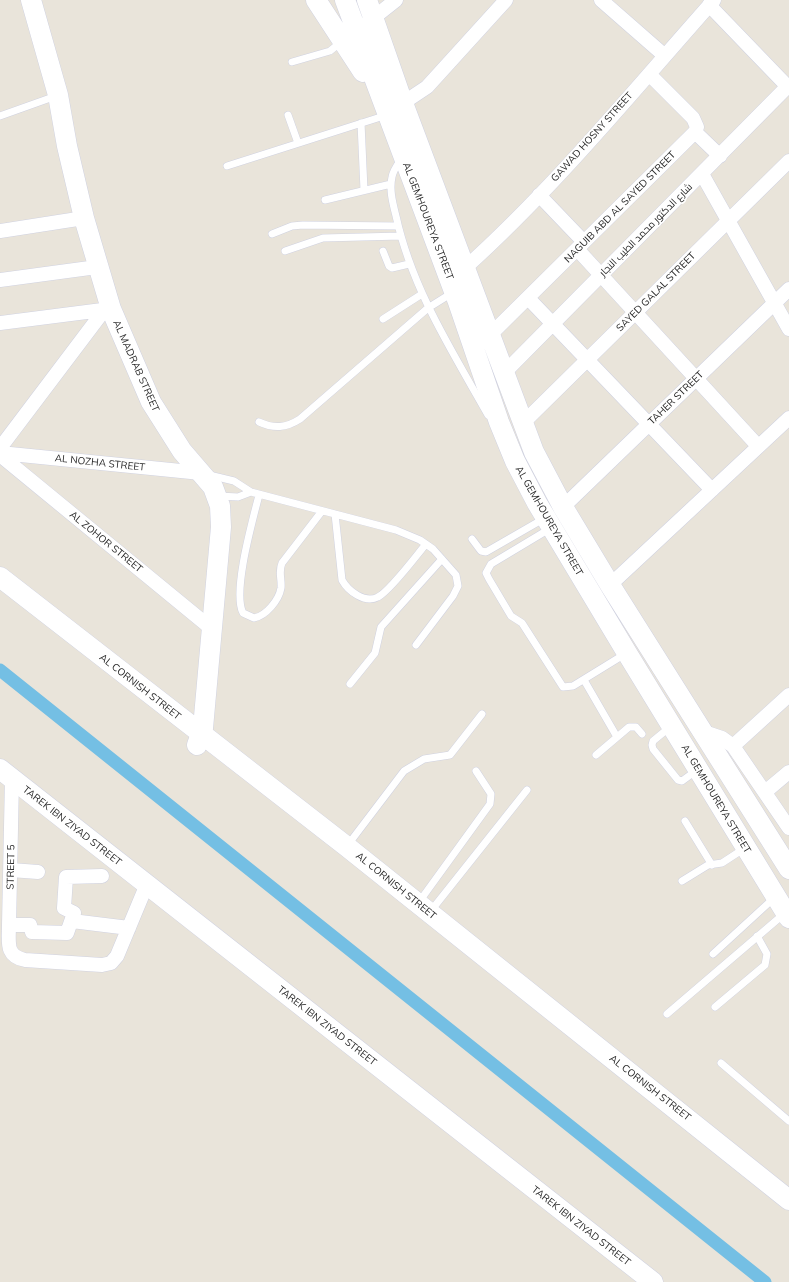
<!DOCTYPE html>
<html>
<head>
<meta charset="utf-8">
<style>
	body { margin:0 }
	canvas { display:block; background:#e9e4da }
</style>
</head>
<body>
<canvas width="789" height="1282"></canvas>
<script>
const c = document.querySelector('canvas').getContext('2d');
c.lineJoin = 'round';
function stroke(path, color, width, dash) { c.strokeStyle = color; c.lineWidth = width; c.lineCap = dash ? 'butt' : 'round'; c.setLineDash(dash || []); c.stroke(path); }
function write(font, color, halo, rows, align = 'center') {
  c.font = font + ' Mulish,Cairo,sans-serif'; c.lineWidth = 3.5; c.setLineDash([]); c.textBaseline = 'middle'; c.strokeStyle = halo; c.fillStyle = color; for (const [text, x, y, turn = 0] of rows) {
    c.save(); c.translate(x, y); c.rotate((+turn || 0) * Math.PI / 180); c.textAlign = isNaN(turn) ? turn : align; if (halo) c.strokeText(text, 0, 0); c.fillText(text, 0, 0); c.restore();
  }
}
const canal = new Path2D(`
	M0 670 765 1282`);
const lane = new Path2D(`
	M292 62 330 51 341 42
	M288 115 298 143
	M0 116 56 96
	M361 123 364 190
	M402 158C398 164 393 170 392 177 389 190 393 204 396 216 412 289 452 351 488 415
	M227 166 387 115
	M325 200 391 184
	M272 234 292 226 303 225 398 226
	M285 251 323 238 401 236
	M383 251 389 266 392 268 409 264
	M383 319 422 294
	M259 422C274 429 286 428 300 419L428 308 452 293
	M209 475 234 481 251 492 396 530 420 540 433 549 456 575 458 586 453 596 416 645
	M259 495C253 519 232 592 243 613L254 618C266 616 279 600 281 588 282 579 278 572 282 563L322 511
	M218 496 238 497 251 492
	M335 514 342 580C348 591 365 604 378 597 390 591 416 556 426 544
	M551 528 491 564 486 573 489 579 511 616 522 623 563 687 573 686 625 654
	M472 539 481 551 486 552 545 518
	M584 680 617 737
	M350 684 375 653 381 627 442 559
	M670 727 653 741 652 745 653 749 678 780 682 781 697 770
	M596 755 629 727H636L642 734
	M685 821 712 865
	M347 846 404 771 424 759 450 755 482 714
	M682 881 708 865 722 863 745 848
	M419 902 490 804 491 794 476 771
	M430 912 527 790
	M713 954 774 898
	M715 1007 765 965 767 954 757 936
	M667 1014 785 913
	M721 1063 789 1121`);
const street = new Path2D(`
	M601 0 665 56
	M709 5 789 88
	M367 23 396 0
	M403 103 427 87 506 0
	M695 132 720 156
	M702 174 789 329
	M539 195 584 242
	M0 231 84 218
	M577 249 758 446
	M465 268C555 187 634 90 714 0
	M0 280 97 267
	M528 298 712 490
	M0 323 110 309
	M489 336 695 132 697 127 693 118 649 74
	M503 374 789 85
	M523 423 789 161
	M0 448 105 309
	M0 453 201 473
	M0 455 212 629
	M563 507 789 289
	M610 585 789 418
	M701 731 722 738 733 746 789 828
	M733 746 789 695
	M12 779 9 925C9 942 5 956 25 960L102 965 111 963 117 956 147 884
	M765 792 789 772
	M11 870 38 872
	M72 921 129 928
	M9 925H30L32 932 67 933 74 913 64 908 66 877 102 876`);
const secondary = new Path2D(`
	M31 0 58 95 67 146 84 218 111 309 151 402 182 451 213 487 220 506 221 527 203 728 197 745
	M316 0 363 72
	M345 0 458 302 499 422 515 461 537 503 627 653 789 918
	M367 0 403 103 534 452 563 507 610 585 789 869
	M0 577 346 846 789 1200
	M0 769 653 1282`);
const streetNames = [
	["GAWAD HOSNY STREET",592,137,-48],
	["NAGUIB ABD AL SAYED STREET",620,207,-45],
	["AL GEMHOUREYA STREET",428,221,69],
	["شارع الدكتور محمد الطيب النجار",646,230,-45],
	["SAYED GALAL STREET",656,292,-45],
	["AL MADRAB STREET",136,366,66],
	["TAHER STREET",676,398,-44],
	["AL NOZHA STREET",100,463,6],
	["AL GEMHOUREYA STREET",549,521,60],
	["AL ZOHOR STREET",106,542,39],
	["AL CORNISH STREET",140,687,38],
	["AL GEMHOUREYA STREET",716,799,59],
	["TAREK IBN ZIYAD STREET",72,826,38],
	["STREET 5",11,867,-89],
	["AL CORNISH STREET",396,886,39],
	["TAREK IBN ZIYAD STREET",327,1026,38],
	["AL CORNISH STREET",650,1088,38],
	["TAREK IBN ZIYAD STREET",581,1226,38]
];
stroke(canal, '#74bfe4', 13);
stroke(lane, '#d0d2e0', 8);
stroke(street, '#d0d2e0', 15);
stroke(secondary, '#d0d2e0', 21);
stroke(lane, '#fff', 7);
stroke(street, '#fff', 14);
stroke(secondary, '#fff', 20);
write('10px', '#282828', '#fff', streetNames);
</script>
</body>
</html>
